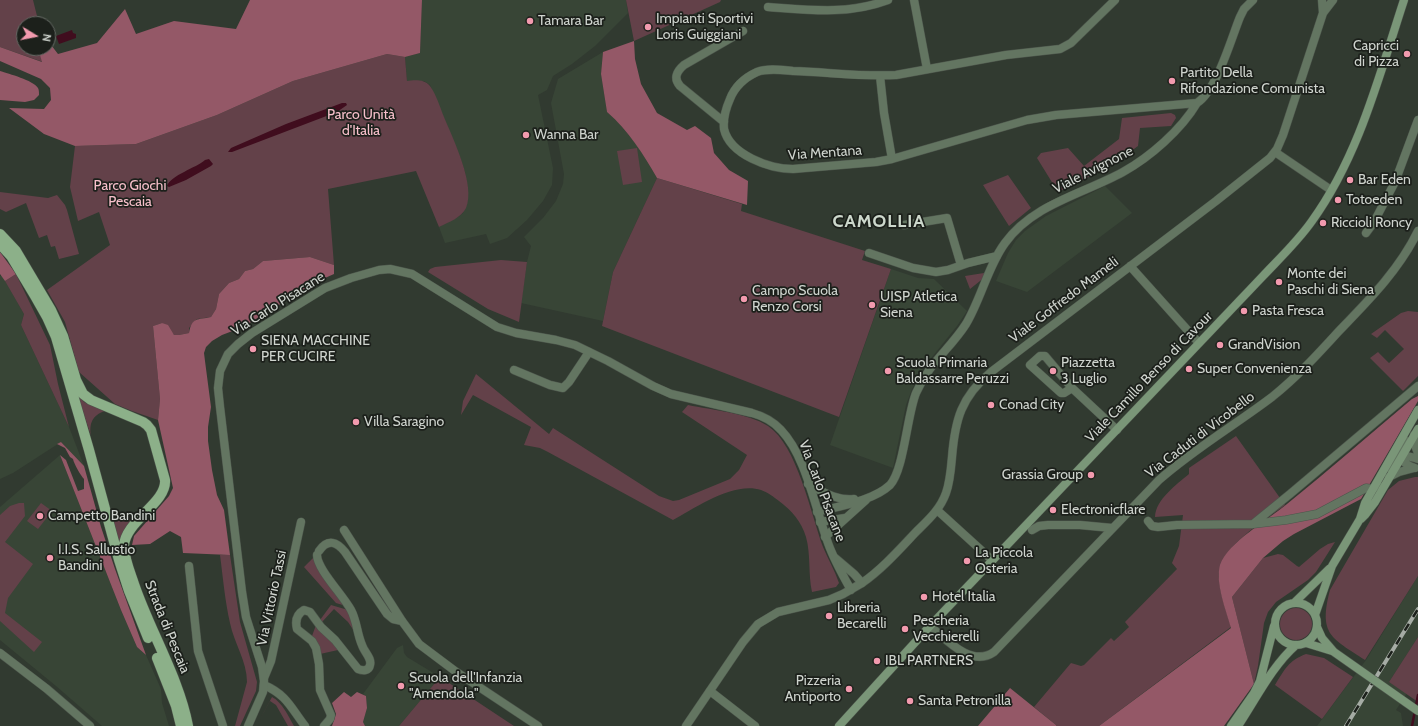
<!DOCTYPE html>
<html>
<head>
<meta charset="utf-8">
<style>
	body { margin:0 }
	#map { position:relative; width:1418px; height:726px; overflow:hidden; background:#313a30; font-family:Cabin,sans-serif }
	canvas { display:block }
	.north { position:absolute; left:16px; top:16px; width:40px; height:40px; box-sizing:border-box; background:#1c201b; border:1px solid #646863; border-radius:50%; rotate:100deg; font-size:11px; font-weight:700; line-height:16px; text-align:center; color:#cfd4ce }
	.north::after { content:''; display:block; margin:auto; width:14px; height:18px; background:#f29aae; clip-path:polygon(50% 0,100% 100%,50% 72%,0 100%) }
</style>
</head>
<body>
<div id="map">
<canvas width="1418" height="726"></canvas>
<div class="north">N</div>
</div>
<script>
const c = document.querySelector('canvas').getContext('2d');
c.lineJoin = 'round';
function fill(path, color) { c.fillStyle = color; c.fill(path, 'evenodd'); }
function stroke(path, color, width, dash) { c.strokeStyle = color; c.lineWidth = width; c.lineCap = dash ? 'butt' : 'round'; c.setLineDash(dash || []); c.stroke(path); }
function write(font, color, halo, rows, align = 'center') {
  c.font = font + ' Cabin,sans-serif'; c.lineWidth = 3.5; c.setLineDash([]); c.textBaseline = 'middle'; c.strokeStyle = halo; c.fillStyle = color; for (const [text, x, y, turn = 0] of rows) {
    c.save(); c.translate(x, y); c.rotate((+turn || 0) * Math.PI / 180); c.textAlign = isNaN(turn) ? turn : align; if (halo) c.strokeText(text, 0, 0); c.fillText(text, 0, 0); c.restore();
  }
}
const built = new Path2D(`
	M422 0H626L628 13 595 46 572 64 553 76 547 90 538 95 553 168 552 185 543 201 527 220 507 238 490 244 486 234 445 243 439 227 458 217 463 213 467 203 468 192 465 172 460 157 430 85 424 81H407L405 57 420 53Z
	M603 52 601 74 607 112 618 122 638 146 657 178 613 272 603 321 521 303 527 262 531 246 524 237 543 218 556 201 563 184 564 174 551 103 558 79Z
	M1105 186 1132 213 1027 292 996 281 1008 253 1016 240 1025 231 1046 216Z
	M891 269 918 278 934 279 967 311 957 326 924 367 912 389 906 405 893 468 830 445Z
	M2 275 24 314 21 325 69 427 84 466 61 442 13 473 0 479V276Z
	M60 455 121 610 137 647 146 655 161 689 162 703 169 726H102L56 686 0 640V507Z
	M1418 576V637L1389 682 1407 693 1396 710 1401 713 1403 726H1317L1366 660Z
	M403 645 404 653 407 657 440 677 399 726H365L363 722 367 708 366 696 363 694 397 648Z`);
const green = new Path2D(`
	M0 0H33L39 24H24V48H38L43 62 0 47Z
	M626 0H721L720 2 634 41Z
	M387 54 405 57 407 81C414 80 425 79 430 86 436 94 440 107 444 117 453 139 476 185 466 208 461 218 449 222 439 227L416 171 328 189 334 265 310 257 263 261 253 269 245 271 239 279 229 283 219 294 216 309 211 317 197 319 189 328V333L179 335H174L162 323 153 326 160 399 158 420 132 411 115 404 79 372 65 322 47 290 110 245 99 212 78 221 70 187 75 146 136 144 217 115 293 81Z
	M1171 113 1175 115 1176 118 1171 126 1140 128 1138 146C1113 165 1086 179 1058 192L1037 158 1041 153 1068 148 1084 166 1119 139 1122 118Z
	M637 148 642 182 623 185 617 151Z
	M1008 175 1031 208 1009 226 983 185Z
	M657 178 742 204 741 211 865 251 862 260 891 269 839 417 602 326 613 272Z
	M0 192 48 198 57 195 65 205 67 210 79 254 59 259 55 246 51 247 47 235 39 238 26 203 6 212 0 209Z
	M501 260 527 262 519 322 488 309 428 272 430 269 435 267Z
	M984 273 985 274V277L970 289 965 276Z
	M16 274 50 345 58 384 69 427 21 325 24 314 5 281Z
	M1408 311 1418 312V376L1403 391 1370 358 1378 352 1389 363 1404 349 1385 330 1377 338 1371 334 1401 313Z
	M476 374 549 434 553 428 659 496 673 501 679 500 730 479 739 470 747 455 682 412 688 405C712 410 748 413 768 426 797 445 811 514 823 547 828 559 835 571 839 583L836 587 812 592C808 574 811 555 806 537 801 521 792 511 779 501 774 497 767 492 761 490 734 481 695 508 673 520L548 452 540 448 524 445 531 427 473 395 461 415 463 401Z
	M76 390 84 402 105 411C92 415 89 424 91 436Z
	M1236 436 1285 505C1264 521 1216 549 1219 579 1220 595 1227 612 1231 627L1099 726H1056V725L1034 707 1071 663 1081 666 1084 665 1111 638 1114 641 1129 627 1125 622 1177 569 1172 563 1179 546 1183 515 1155 517C1155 500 1177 484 1189 474V468Z
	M1415 477H1418V576L1365 660C1332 638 1318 635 1330 590L1388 490 1399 481Z
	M19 503H24L25 516 5 542 33 564 8 598 5 613 42 642 34 652 0 621V515L10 506Z
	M41 503 52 511 38 529 27 521Z
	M110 508C117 516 124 522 135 517 126 528 119 532 121 548Z
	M1335 542 1316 572 1308 580 1276 602 1268 612 1264 623 1258 666 1254 684 1232 597 1263 558 1278 554 1283 555 1297 566 1299 567 1320 549 1328 544Z
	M220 555H230L240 622 257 682 256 691 240 726H235L247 682C247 661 234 643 230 623 225 601 223 578 220 555Z
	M314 557 346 606 336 603 304 567Z
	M331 605 348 610 356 634 348 622 334 609 322 622 320 620Z
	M1280 624a16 16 0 1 1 32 0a16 16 0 1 1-32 0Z
	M316 625 332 642 338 650 320 654 312 636Z
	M1418 637V702L1389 682Z
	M1306 654 1324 658 1353 677 1322 719 1275 685C1285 669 1288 661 1306 654Z
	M440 677 446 681 514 726H399Z
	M272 697C282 702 289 717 294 726H288L276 705 270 701 258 723Z`);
const forest = new Path2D(`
	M250 0H422L420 53 405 57 387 54 293 81 217 115 136 144 75 146 44 134 9 108 44 109 51 100 50 88 41 79 0 61V47L42 62 38 48H48V41L58 54 97 43 125 9 136 34 174 21 236 29Z
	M634 41 635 59 641 84 657 113 687 130 695 126 711 138 714 153 729 170 748 181 747 205 657 178C643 154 629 131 607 112L601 74 603 52Z
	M0 71C9 74 33 80 38 88 39 90 39 92 39 95L34 100 25 102 0 100Z
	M0 252 16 274 5 281 0 274Z
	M310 257 334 265V274L316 282 243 327 222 335 212 341 206 347 204 353 205 361 211 407 208 427V441L212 470 217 495 224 510 230 555 183 553 181 537 170 531 150 544 132 545 134 536 169 496 173 488 158 420 160 399 153 326 162 323 168 325 174 335H179L189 333C192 317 197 320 211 317L216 309 219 294 229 283 239 279 245 271 253 269 263 261Z
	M1418 396V401L1361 499 1294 534 1283 541 1263 558 1232 597 1254 684 1224 726H1099L1231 628C1226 610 1215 583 1220 565 1228 542 1268 520 1287 504 1329 470 1370 434 1412 399Z
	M61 442 84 466 101 527 115 569 146 655 137 647 121 610 60 455 66 460 78 491 84 489V479C81 476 74 464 73 459L70 457 65 448 57 444Z
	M1010 688 1056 725V726H978Z
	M344 692 351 697 357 692 366 696 367 708 363 722 365 726H332L336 714 332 703Z`);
const water = new Path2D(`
	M72 30 73 33 76 34V38L59 44 56 36Z
	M342 103H346L347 105 337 112 232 152H228L231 148 286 124Z
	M209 159 213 164 211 166 186 180 169 187 167 186C171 175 196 168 205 160Z`);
const stream = new Path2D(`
	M1412 726 1418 695`);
const minor = new Path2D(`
	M914 0 927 69
	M1115 0 1071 43 1060 49 1006 55 896 75C862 77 827 72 793 71 781 70 768 68 757 72 744 78 735 86 730 99 726 108 723 119 724 129 730 155 770 169 793 169L876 162 892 159 1027 120 1056 115 1197 103C1217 90 1231 39 1240 17L1244 9 1253 0
	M1322 0 1323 13
	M768 7C810 10 848 15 888 0
	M880 76 884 113 892 159
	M724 122 680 86C673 78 677 71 684 65L743 31
	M1275 152 1331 190
	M904 225 947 218 961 265
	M1366 233 1374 222 1395 182 1418 120
	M869 253 913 268 936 272 948 270 968 263 997 256
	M1130 266 1199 343
	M514 370 550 385 563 388 569 382 589 352
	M1072 388 1064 393H1061L1030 365 1040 356H1045L1072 388 1117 430
	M1414 435V443L1418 453
	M1405 440C1397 455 1398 462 1415 468
	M1389 468C1397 454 1403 454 1418 459
	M1389 477 1399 472 1414 468
	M808 484C823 492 837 501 854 499
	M937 510 992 560
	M817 512C839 506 873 501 890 485 904 470 907 415 916 393 929 363 950 349 966 324 981 299 988 266 1005 243 1033 204 1083 194 1123 172 1150 157 1181 130 1197 103
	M1148 521 1152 526 1158 527 1177 525 1253 524 1286 520 1317 514 1366 488 1373 489 1378 485
	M820 522 845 518
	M1253 524 1290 494 1418 386
	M344 530 402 621 419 644 455 671 538 726
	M1032 530 1039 526 1048 525H1080L1112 528
	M825 537 866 500
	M319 551C328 538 337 542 345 552L387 614 393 619 402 621
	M317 555C317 569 343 595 351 610 357 621 357 634 362 645 364 652 372 658 370 665 369 671 363 671 358 669L335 640 321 627 310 612 304 610C297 614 295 621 297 629L312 641 316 648 319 664 320 690 331 715 330 719 324 726
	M189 566 198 651 223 726
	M862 583C882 569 898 551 915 533 927 521 940 510 946 493 950 482 951 469 952 457 955 420 961 397 991 372L1216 201 1270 158 1277 149 1283 135 1323 13 1333 0
	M930 626C946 639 971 668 994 652L1159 480C1194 449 1235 425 1272 397 1297 377 1318 354 1339 331 1369 300 1399 270 1418 231
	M264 678 271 661 301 522
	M264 685C287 695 291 708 305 726
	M710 691 755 726`);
const tertiary = new Path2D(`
	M0 653 47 689 90 726
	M248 726 263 692 264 681 262 667 246 617 242 592 220 407 218 388 220 371 228 354 238 344 252 333 325 288 351 278 379 270 390 269 412 274 497 327 516 333 556 340 575 345 608 361 653 386 671 394 752 413C763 416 773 421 781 430 806 456 815 508 828 543 834 560 842 574 851 590
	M686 726 743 642 758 624 778 612 829 600 843 594 862 583 854 574 834 557`);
const secondary = new Path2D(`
	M1361 519 1365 515 1375 502 1418 429
	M1295 602 1329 569
	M1275 624a21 21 0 1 1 42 0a21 21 0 1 1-42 0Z
	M1315 615 1332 566 1360 519 1365 503 1373 489 1418 410
	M1317 627 1322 638 1334 652
	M1306 643 1332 651
	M839 726 930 626 1263 276C1280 258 1298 241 1312 221 1359 156 1379 76 1404 0
	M1231 726 1254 693 1260 681 1274 626
	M1238 726C1256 699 1272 666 1296 645`);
const primary = new Path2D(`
	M0 234 16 251 51 310 63 336 76 380 83 394 91 400 143 422 147 425 151 430 165 480C167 503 125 521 124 546 124 558 130 572 134 584 150 631 179 678 188 726
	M0 244 11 256 35 296 47 317 56 337 89 450 119 560 129 591 148 638
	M157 658 176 706 181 726`);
const rail = new Path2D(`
	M1346 726 1418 609`);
const secondaryBridge = new Path2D(`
	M1334 652 1418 711`);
const markers = [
	[530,21,4,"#f29aae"],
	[648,27,4,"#f29aae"],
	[1407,54,4,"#f29aae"],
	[1172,81,4,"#f29aae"],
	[526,135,4,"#f29aae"],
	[1350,180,4,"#f29aae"],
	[1338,200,4,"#f29aae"],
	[1323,223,4,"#f29aae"],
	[1279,282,4,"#f29aae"],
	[744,299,4,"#f29aae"],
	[872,305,4,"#f29aae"],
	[1244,311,4,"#f29aae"],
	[1220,345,4,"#f29aae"],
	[253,349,4,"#f29aae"],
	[1189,369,4,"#f29aae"],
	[888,371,4,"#f29aae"],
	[1053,371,4,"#f29aae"],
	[991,405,4,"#f29aae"],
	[356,422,4,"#f29aae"],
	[1091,475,4,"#f29aae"],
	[1053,510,4,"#f29aae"],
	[40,516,4,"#f29aae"],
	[50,558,4,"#f29aae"],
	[967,561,4,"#f29aae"],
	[924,597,4,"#f29aae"],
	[829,616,4,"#f29aae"],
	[905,629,4,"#f29aae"],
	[877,661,4,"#f29aae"],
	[401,686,4,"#f29aae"],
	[849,689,4,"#f29aae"],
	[910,701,4,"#f29aae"]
];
const poiNames = [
	["Impianti Sportivi",656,19],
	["Loris Guiggiani",656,35],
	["Tamara Bar",538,21],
	["Capricci",1399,46,"right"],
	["di Pizza",1399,62,"right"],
	["Partito Della",1180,73],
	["Rifondazione Comunista",1180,89],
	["Wanna Bar",534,135],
	["Bar Eden",1358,180],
	["Totoeden",1346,200],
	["Riccioli Roncy",1331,223],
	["Monte dei",1287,274],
	["Paschi di Siena",1287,290],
	["Campo Scuola",752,291],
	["Renzo Corsi",752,307],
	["UISP Atletica",880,297],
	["Siena",880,313],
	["Pasta Fresca",1252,311],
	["SIENA MACCHINE",261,341],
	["PER CUCIRE",261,357],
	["GrandVision",1228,345],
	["Scuola Primaria",896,363],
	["Baldassarre Peruzzi",896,379],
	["Piazzetta",1061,363],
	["3 Luglio",1061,379],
	["Super Convenienza",1197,369],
	["Conad City",999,405],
	["Villa Saragino",364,422],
	["Grassia Group",1083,475,"right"],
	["Electronicflare",1061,510],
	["Campetto Bandini",48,516],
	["I.I.S. Sallustio",58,550],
	["Bandini",58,566],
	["La Piccola",975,553],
	["Osteria",975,569],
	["Hotel Italia",932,597],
	["Libreria",837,608],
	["Becarelli",837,624],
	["Pescheria",913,621],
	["Vecchierelli",913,637],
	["IBL PARTNERS",885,661],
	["Scuola dell'Infanzia",409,678],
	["\"Amendola\"",409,694],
	["Pizzeria",841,681,"right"],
	["Antiporto",841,697,"right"],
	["Santa Petronilla",918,701]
];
const parkNames = [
	["Parco Unità",361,115],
	["d'Italia",361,131],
	["Parco Giochi",130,186],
	["Pescaia",130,202]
];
const streetNames = [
	["Via Mentana",825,153,-4],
	["Viale Avignone",1093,170,-27],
	["Viale Goffredo Mameli",1064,300,-37],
	["Via Carlo Pisacane",278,304,-32],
	["Viale Camillo Benso di Cavour",1149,377,-46],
	["Via Caduti di Vicobello",1200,435,-37],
	["Via Carlo Pisacane",822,491,69],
	["Via Vittorio Tassi",272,598,-78],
	["Strada di Pescaia",167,627,68]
];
const districtNames = [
	["CAMOLLIA",879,222]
];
fill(built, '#384536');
fill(green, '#634149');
fill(forest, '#945867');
fill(water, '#400d1e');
stroke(stream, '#400d1e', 2.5);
stroke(minor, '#4d564c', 9);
stroke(tertiary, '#4d564c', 9);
stroke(secondary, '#4d564c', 9);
stroke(primary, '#4d564c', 11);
stroke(minor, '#637561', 8);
stroke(tertiary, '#637561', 8);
stroke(secondary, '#7a9678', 8);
stroke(primary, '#8cb089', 10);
stroke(rail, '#a6aca5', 4);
stroke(rail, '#1c201b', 2.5, [8]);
stroke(secondaryBridge, '#4d564c', 9, []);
stroke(secondaryBridge, '#7a9678', 8);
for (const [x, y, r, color] of markers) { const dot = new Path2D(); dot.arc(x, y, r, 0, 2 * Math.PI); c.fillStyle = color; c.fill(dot); stroke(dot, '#1c201b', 1.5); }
write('14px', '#cfd4ce', '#1c201b', poiNames, 'left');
write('14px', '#f8c0cb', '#1c201b', parkNames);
write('14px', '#cfd4ce', '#1c201b', streetNames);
c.letterSpacing = '1px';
write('bold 18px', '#cdd8cc', '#1c201b', districtNames);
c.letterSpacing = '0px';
</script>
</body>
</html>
